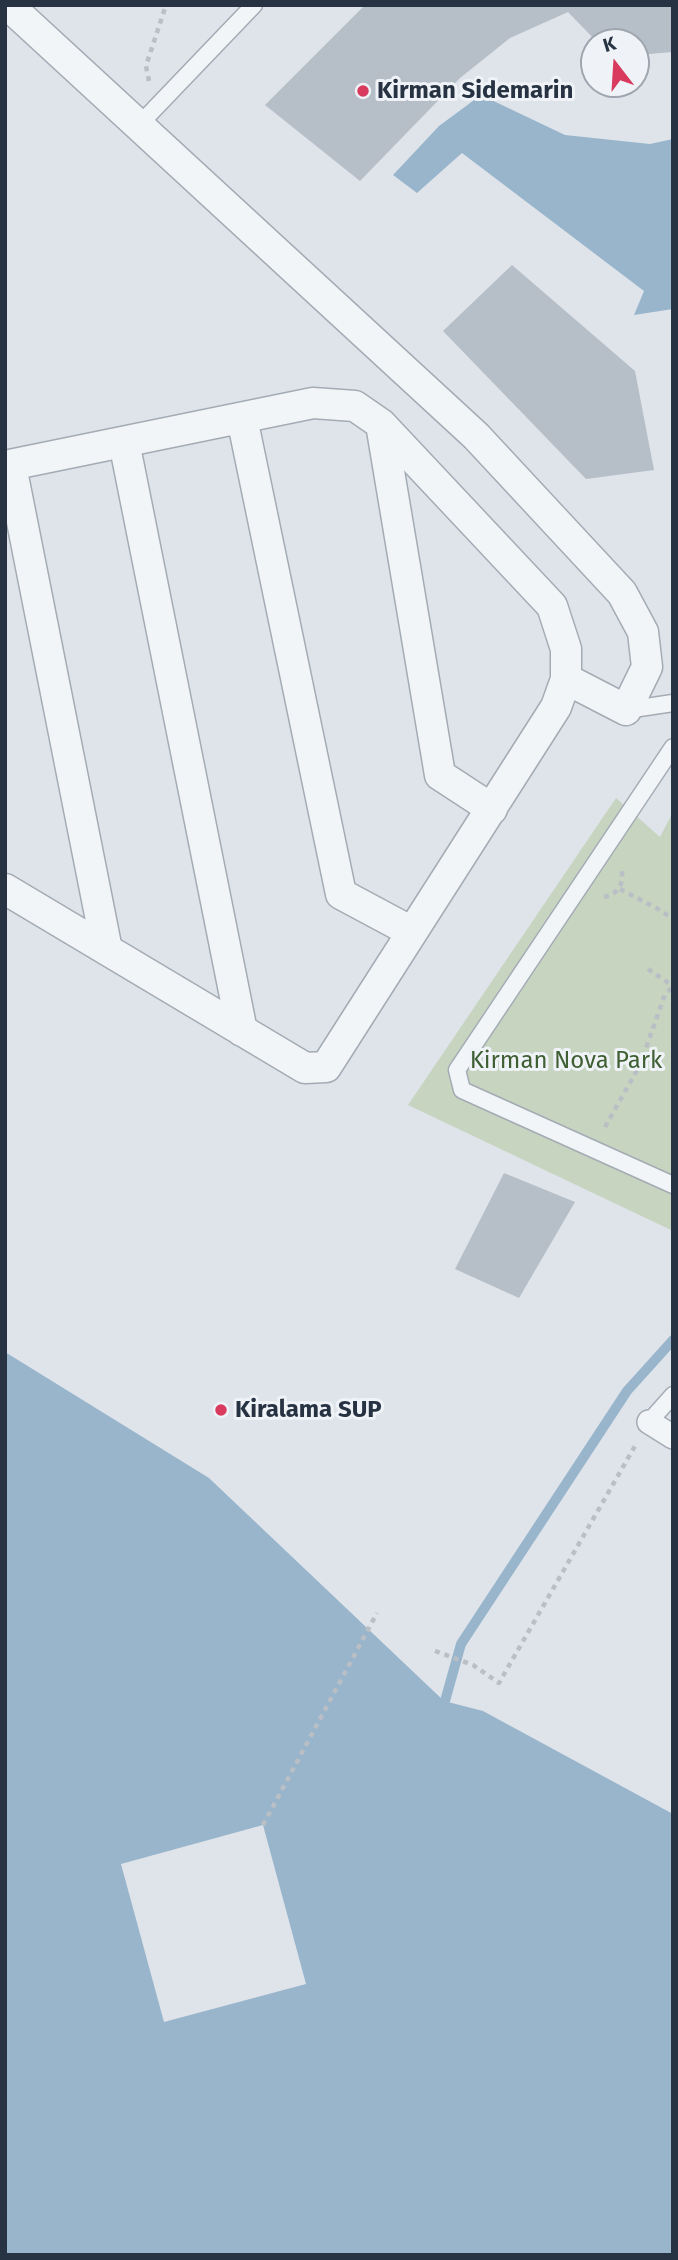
<!DOCTYPE html>
<html>
<head>
<meta charset="utf-8">
<style>
	body { margin:0 }
	#map { position:relative; width:678px; height:2260px; overflow:hidden; background:#dfe4ea; font-family:"Fira Sans",sans-serif }
	canvas { display:block }
	.frame { position:absolute; inset:0; border:7px solid #273342; pointer-events:none }
	.north { position:absolute; left:580px; top:28px; width:70px; height:70px; box-sizing:border-box; background:#eff3f7; border:2px solid #9fa6af; border-radius:50%; rotate:343deg; font-size:19px; font-weight:700; line-height:28px; text-align:center; color:#273342 }
	.north::after { content:''; display:block; margin:auto; width:24px; height:32px; background:#d83b5e; clip-path:polygon(50% 0,100% 100%,50% 72%,0 100%) }
</style>
</head>
<body>
<div id="map">
<canvas width="678" height="2260"></canvas>
<div class="frame"></div>
<div class="north">K</div>
</div>
<script>
const c = document.querySelector('canvas').getContext('2d');
c.lineJoin = 'round';
function fill(path, color) { c.fillStyle = color; c.fill(path, 'evenodd'); }
function stroke(path, color, width, dash) { c.strokeStyle = color; c.lineWidth = width; c.lineCap = dash ? 'butt' : 'round'; c.setLineDash(dash || []); c.stroke(path); }
function write(font, color, halo, rows, align = 'center') {
  c.font = font + ' "Fira Sans",sans-serif'; c.lineWidth = 6; c.setLineDash([]); c.textBaseline = 'middle'; c.strokeStyle = halo; c.fillStyle = color; for (const [text, x, y, turn = 0] of rows) {
    c.save(); c.translate(x, y); c.rotate((+turn || 0) * Math.PI / 180); c.textAlign = isNaN(turn) ? turn : align; if (halo) c.strokeText(text, 0, 0); c.fillText(text, 0, 0); c.restore();
  }
}
const green = new Path2D(`
	M616 798 660 837 673 812V1231L408 1105Z`);
const water = new Path2D(`
	M481 95 565 135 650 144 673 139V309L634 315 644 291 462 153 417 193 393 175 439 126Z
	M5 1352 209 1478 444 1701 483 1711 673 1814V2255H5Z`);
const pier = new Path2D(`
	M263 1825 306 1984 164 2022 121 1864Z`);
const stream = new Path2D(`
	M445 1701 461 1644 627 1391 673 1340`);
const building = new Path2D(`
	M365 5H673V52L637 55 636 42H597L568 12 510 38 460 78 360 181 265 105Z
	M512 265 635 371 654 470 586 479 443 331Z
	M504 1173 575 1202 519 1298 455 1269Z`);
const path = new Path2D(`
	M149 81 146 66 166 5
	M620 889 658 909 673 919
	M604 897C619 894 625 882 621 868
	M648 969 673 986
	M605 1127 640 1065 665 994 673 987
	M435 1651 473 1665 499 1683 635 1446
	M263 1825 377 1613`);
const service = new Path2D(`
	M139 125 254 5
	M626 710 673 703
	M673 747 457 1070 462 1090 673 1185
	M649 1422 673 1395`);
const pedestrian = new Path2D(`
	M649 1422 673 1437`);
const minor = new Path2D(`
	M8 5 476 436 622 593 643 632 647 667 626 710 566 679
	M242 418 341 894 412 932
	M381 424 440 775 492 809
	M124 442 242 1031
	M5 466 313 403 355 406 381 424 552 606 566 649V679L556 707 326 1067 305 1068 5 889
	M11 466 107 950`);
const markers = [
	[363,91,7,"#d83b5e"],
	[221,1410,7,"#d83b5e"]
];
const poiNames = [
	["Kirman Sidemarin",377,91],
	["Kiralama SUP",235,1410]
];
const parkNames = [
	["Kirman Nova Park",566,1061]
];
fill(green, '#c6d4c0');
fill(water, '#98b5cc');
fill(pier, '#dfe4ea');
stroke(stream, '#98b5cc', 10);
fill(building, '#b6bec7');
stroke(service, '#a4abb4', 19);
stroke(pedestrian, '#a4abb4', 26);
stroke(minor, '#a4abb4', 33);
stroke(path, '#b9bfc4', 4.5, [5, 5]);
stroke(service, '#f2f5f7', 16);
stroke(pedestrian, '#f2f5f7', 23);
stroke(minor, '#f2f5f7', 30);
for (const [x, y, r, color] of markers) { const dot = new Path2D(); dot.arc(x, y, r, 0, 2 * Math.PI); c.fillStyle = color; c.fill(dot); stroke(dot, '#eff3f7', 2.5); }
write('bold 24px', '#273342', '#eff3f7', poiNames, 'left');
write('24px', '#3f5f33', '#eff3f7', parkNames);
</script>
</body>
</html>
